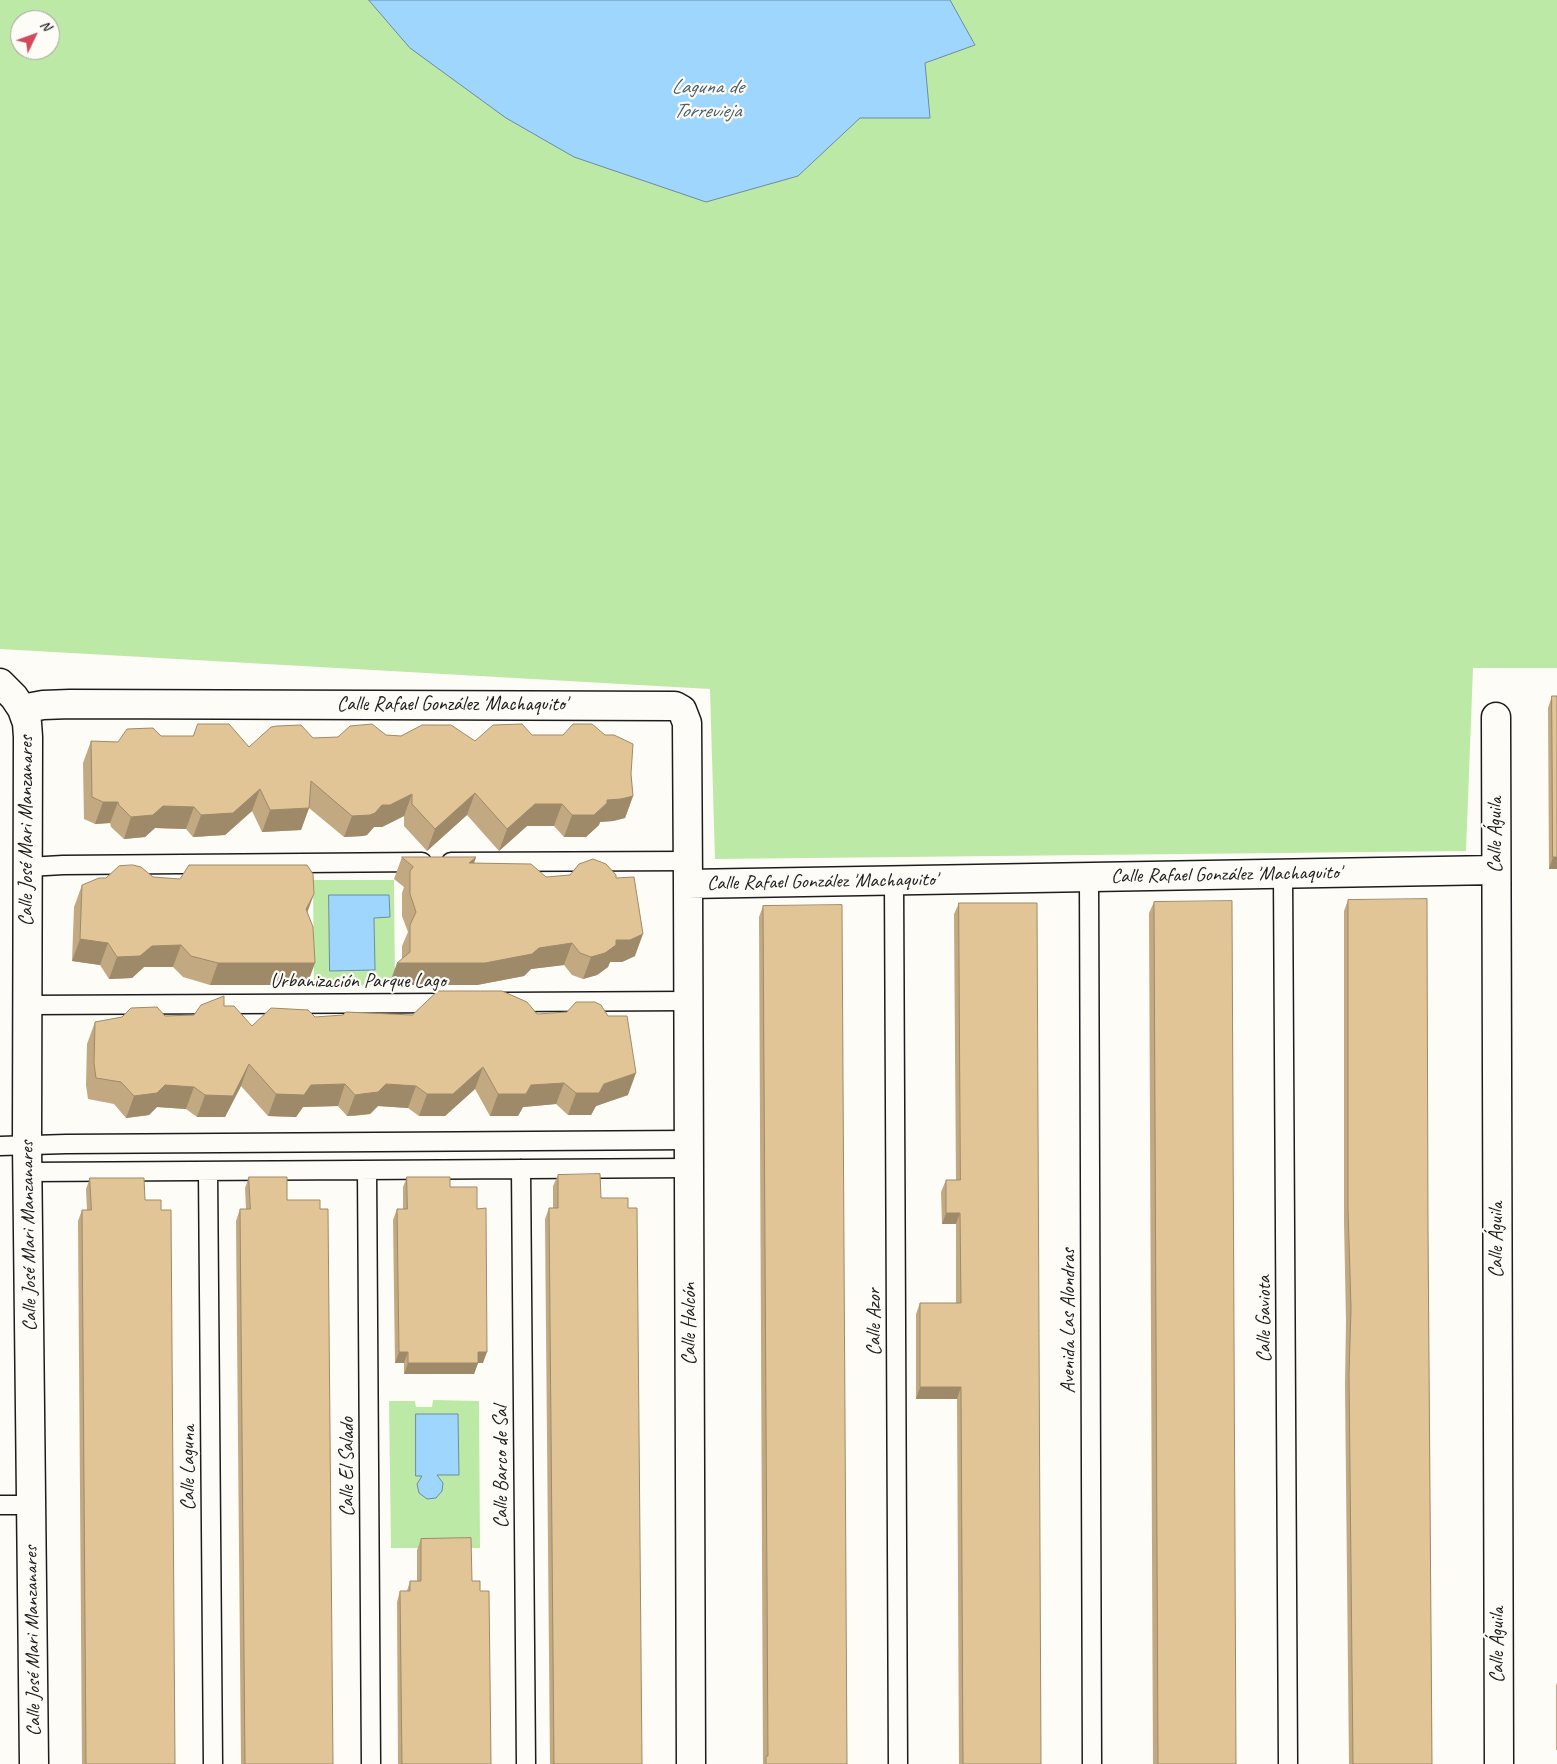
<!DOCTYPE html>
<html>
<head>
<meta charset="utf-8">
<style>
	body { margin:0 }
	#map { position:relative; width:1557px; height:1764px; overflow:hidden; background:#fdfcf7; font-family:Caveat,sans-serif }
	canvas { display:block }
	.north { position:absolute; left:10px; top:10px; width:50px; height:50px; box-sizing:border-box; background:#fdfcf7; border:1px solid #a3a29f; border-radius:50%; rotate:48deg; font-size:14px; font-weight:700; line-height:20px; text-align:center; color:#1c1c1c }
	.north::after { content:''; display:block; margin:auto; width:18px; height:22px; background:#d1495b; clip-path:polygon(50% 0,100% 100%,50% 72%,0 100%) }
</style>
</head>
<body>
<div id="map">
<canvas width="1557" height="1764"></canvas>
<div class="north">N</div>
</div>
<script>
const c = document.querySelector('canvas').getContext('2d');
c.lineJoin = 'round';
function fill(path, color) { c.fillStyle = color; c.fill(path, 'evenodd'); }
function stroke(path, color, width, dash) { c.strokeStyle = color; c.lineWidth = width; c.lineCap = dash ? 'butt' : 'round'; c.setLineDash(dash || []); c.stroke(path); }
function write(font, color, halo, rows, align = 'center') {
  c.font = font + ' Caveat,sans-serif'; c.lineWidth = 4.5; c.setLineDash([]); c.textBaseline = 'middle'; c.strokeStyle = halo; c.fillStyle = color; for (const [text, x, y, turn = 0] of rows) {
    c.save(); c.translate(x, y); c.rotate((+turn || 0) * Math.PI / 180); c.textAlign = isNaN(turn) ? turn : align; if (halo) c.strokeText(text, 0, 0); c.fillText(text, 0, 0); c.restore();
  }
}
const green = new Path2D(`
	M0 0H1557V668H1473L1466 851 715 859 710 689 0 649ZM20 20H50V50H20Z
	M313 880H394L395 985 314 986Z
	M433 1400 479 1401 480 1548H391L389 1401H415L416 1407H432Z`);
const water = new Path2D(`
	M369 0H950L975 45 925 63 930 118H860L798 176 706 202 574 157 506 118 410 48Z
	M329 895H389L390 917 374 918 375 970 330 971Z
	M416 1414H458L459 1475H437L443 1483 442 1491 436 1498 427 1499 419 1493 417 1484 422 1476H416Z`);
const lane = new Path2D(`
	M451 862 688 861
	M28 867 63 865 422 862
	M1283 874 1288 1764
	M1089 877 1092 1764
	M894 881 898 1764
	M504 1002 688 1001
	M28 1005 448 1003
	M0 1146 66 1144 689 1140
	M521 1169 526 1764
	M367 1170 371 1764
	M208 1171 213 1764
	M28 1172 689 1168
	M0 1505H31`);
const street = new Path2D(`
	M0 683 14 697 22 709 43 705 70 704 675 706 682 710 687 723 688 884 1496 870
	M22 709 27 723 28 737 27 1144 34 1764
	M1496 717 1499 1764
	M688 884 691 1764`);
const wall = new Path2D(`
	M1552 696H1557V869H1549L1548 708Z
	M386 735 475 741 532 735 631 774 633 796 625 818 613 821 600 822 599 825 586 837H564L554 826H527L499 851 467 815 427 851 404 826V816L382 827H374L367 835 363 836 344 837 309 808 301 830 262 832 252 811 225 835 193 837 186 829 155 828 145 837 124 839 111 827 110 823 95 824 84 819 83 763 91 741 118 742 161 736 249 747 313 738Z
	M402 857H476L474 863 546 877 616 878 635 956 622 962H610L608 967 597 975 583 979 572 975 564 965 531 969 524 976 477 985H389L402 959V946L408 932 402 916V893L404 887 394 879Z
	M153 877 307 912V985H210L183 977 173 967H144L132 978 109 979 100 965 72 961 74 907 82 885Z
	M1348 900 1428 1228 1432 1764H1349L1345 1385 1346 1320 1344 1221V911Z
	M1154 902 1236 1764H1153L1149 913Z
	M959 903 1041 1764H959L957 1399H916V1314L920 1303H956V1224H942L941 1192 946 1180H956L954 914Z
	M763 906 847 1764H763L759 917Z
	M224 1006 252 1026 315 1017 412 1015 537 1014 628 1095 596 1106 591 1115H568L556 1104 523 1107 518 1116H490L475 1089 445 1116H419L408 1108 378 1106 370 1114 354 1116H347L338 1106 303 1107 296 1117 268 1116 241 1086 225 1117H197L186 1109 157 1107 149 1115 126 1118 114 1104 88 1099 86 1085 87 1044 95 1022 165 1016 194 1015Z
	M558 1175 601 1198 642 1764H550L545 1219 549 1208H553V1186Z
	M249 1177 287 1200 333 1764H241L236 1221 240 1209H246L245 1188Z
	M407 1177 450 1187 477 1209 483 1363H478L474 1374H404V1363H395L393 1220 397 1209H403V1187Z
	M90 1178 145 1200 175 1764H82L78 1221 82 1210H87L86 1189Z
	M421 1539 472 1581 480 1591 491 1764H398L397 1602 400 1591H407L410 1581H417V1550Z
	M1557 1683V1750H1556V1685Z`);
const shadedWall = new Path2D(`
	M260 789 252 811 225 835 193 837 201 815Z
	M475 793 467 815 427 851 435 829Z
	M412 794 404 816 382 827H374L367 835 363 836 344 837 352 816Z
	M633 796 625 818 613 821 600 822 599 825 586 837H564L572 815 607 800Z
	M103 802H118L110 823 95 824Z
	M535 804H562L554 826H527L499 851 507 829Z
	M163 806 194 807 186 829 155 828 145 837 124 839 131 817Z
	M309 808 301 830 262 832 270 810Z
	M476 857 468 879 469 863Z
	M1553 857H1557V869H1549Z
	M314 894 306 916V909Z
	M643 934 635 956 622 962H610L608 967 597 975 583 979 591 957 616 940Z
	M80 939 108 943 100 965 72 961Z
	M572 943 564 965 531 969 524 976 477 985H389L397 963Z
	M181 945 173 967H144L132 978 109 979 117 957 152 946Z
	M218 963H315L307 985H210Z
	M249 1064 241 1086 225 1117H197L205 1095Z
	M483 1067 475 1089 445 1116H419L427 1094Z
	M636 1073 628 1095 596 1106 591 1115H568L576 1093Z
	M564 1083 556 1104 523 1107 518 1116H490L498 1094 531 1085Z
	M345 1084 338 1106 303 1107 296 1117 268 1116 276 1094 311 1085Z
	M386 1084 416 1086 408 1108 378 1106 370 1114 347 1116 355 1095Z
	M165 1085 194 1087 186 1109 157 1107 149 1115 126 1118 134 1096Z
	M946 1213H960L956 1224H942Z
	M399 1352H408L404 1363H395Z
	M478 1352H487L483 1363H474Z
	M408 1363H478L474 1374H404Z
	M920 1387H961L957 1399H916Z`);
const building = new Path2D(`
	M1552 696H1557V857H1553Z
	M198 724H229L249 747 271 727 277 726 301 725 313 738 338 737 350 726 372 724 386 735 401 736 422 725H451L475 741 493 725 522 724 532 735H563L573 724H592L605 735H614L633 744 631 774 633 796 621 799 607 800V803L594 815H572L562 804H535L507 829 475 793 435 829 412 804V794L390 805H382L375 813 370 815 352 816 311 781 309 808 270 810 260 789 233 813 201 815 194 807 163 806 153 815 131 817 119 805 118 802H103L92 797 91 741 118 742 127 729 153 728 161 736H193Z
	M402 857H476L469 863 531 864 546 877 570 875 579 864 593 859 606 864 616 875V878L634 877 643 934 630 940H616V945L605 953 591 957 580 953 572 943 539 948 532 954 485 963H397L410 952V925L416 912 410 894V871L413 867Z
	M133 865 141 867 153 877 180 879 189 865H307L313 874 314 894 306 909 313 927 315 963H218L191 956 181 945 152 946 140 956 117 957 108 943 80 939 82 885 99 878H106L119 866Z
	M1427 899 1428 1228 1432 1764H1353L1349 1374 1351 1308 1348 1209V900Z
	M1232 901 1236 1764H1158L1154 902Z
	M959 903H1037L1041 1764H963L961 1387H920V1303H961L960 1213H946V1180H960Z
	M842 905 847 1764H766V1756H768L763 906Z
	M438 991H502L527 1002 537 1014 567 1012 576 1002H595L601 1005 608 1016H627L636 1073 604 1084 599 1093H576L564 1083 531 1085 526 1094H498L483 1067 453 1094H427L416 1086 386 1084 378 1092 362 1094 355 1095 345 1084 311 1085 304 1095 276 1094 249 1064 233 1096 205 1095 194 1087 165 1085 157 1093 134 1096 121 1082 96 1078 94 1063 95 1022 122 1017 131 1008 157 1007 165 1016 194 1015 201 1005 224 996V1006H234L252 1026 271 1008 308 1010 315 1017 343 1015 346 1012 412 1015Z
	M600 1174 601 1198H628V1208H637L642 1764H554L549 1208H558V1175Z
	M249 1177H287V1200H320V1209H328L333 1764H245L240 1209H250Z
	M407 1177H450V1187H477V1209L486 1208 487 1352H478V1363H408V1352H399L397 1209H407Z
	M90 1178H144L145 1200H161V1210H171L175 1764H86L82 1210H91Z
	M471 1538 472 1581H480V1591H489L491 1764H402L400 1591H410V1581H421V1539Z`);
const streetNames = [
	["Calle Rafael González 'Machaquito'",452,705],
	["Calle José Mari Manzanares",27,831,-90],
	["Calle Águila",1496,835,-90],
	["Calle Rafael González 'Machaquito'",1226,875,-1],
	["Calle Rafael González 'Machaquito'",822,882,-1],
	["Urbanización Parque Lago",358,982],
	["Calle José Mari Manzanares",29,1236,-91],
	["Calle Águila",1497,1240,-90],
	["Calle Gaviota",1265,1319,-90],
	["Avenida Las Alondras",1069,1321,-90],
	["Calle Azor",875,1322,-90],
	["Calle Halcón",690,1324,-90],
	["Calle El Salado",348,1467,-90],
	["Calle Barco de Sal",502,1467,-90],
	["Calle Laguna",189,1468,-90],
	["Calle José Mari Manzanares",33,1641,-91],
	["Calle Águila",1498,1645,-90]
];
const waterNames = [
	["Laguna de",707,87],
	["Torrevieja",707,111]
];
fill(green, '#bde9a6');
fill(water, '#9fd6fe');
stroke(water, '#6b8ca4', 1);
stroke(lane, '#1c1c1c', 21);
stroke(street, '#1c1c1c', 31);
stroke(lane, '#fdfcf7', 18);
stroke(street, '#fdfcf7', 28);
fill(wall, '#c2a981');
fill(shadedWall, '#9e8a69');
fill(building, '#e2c596');
stroke(building, '#9e8a69', 1);
write('20px', '#1c1c1c', '#fdfcf7', streetNames);
write('italic 21px', '#4a5d6b', '#fdfcf7', waterNames);
</script>
</body>
</html>
